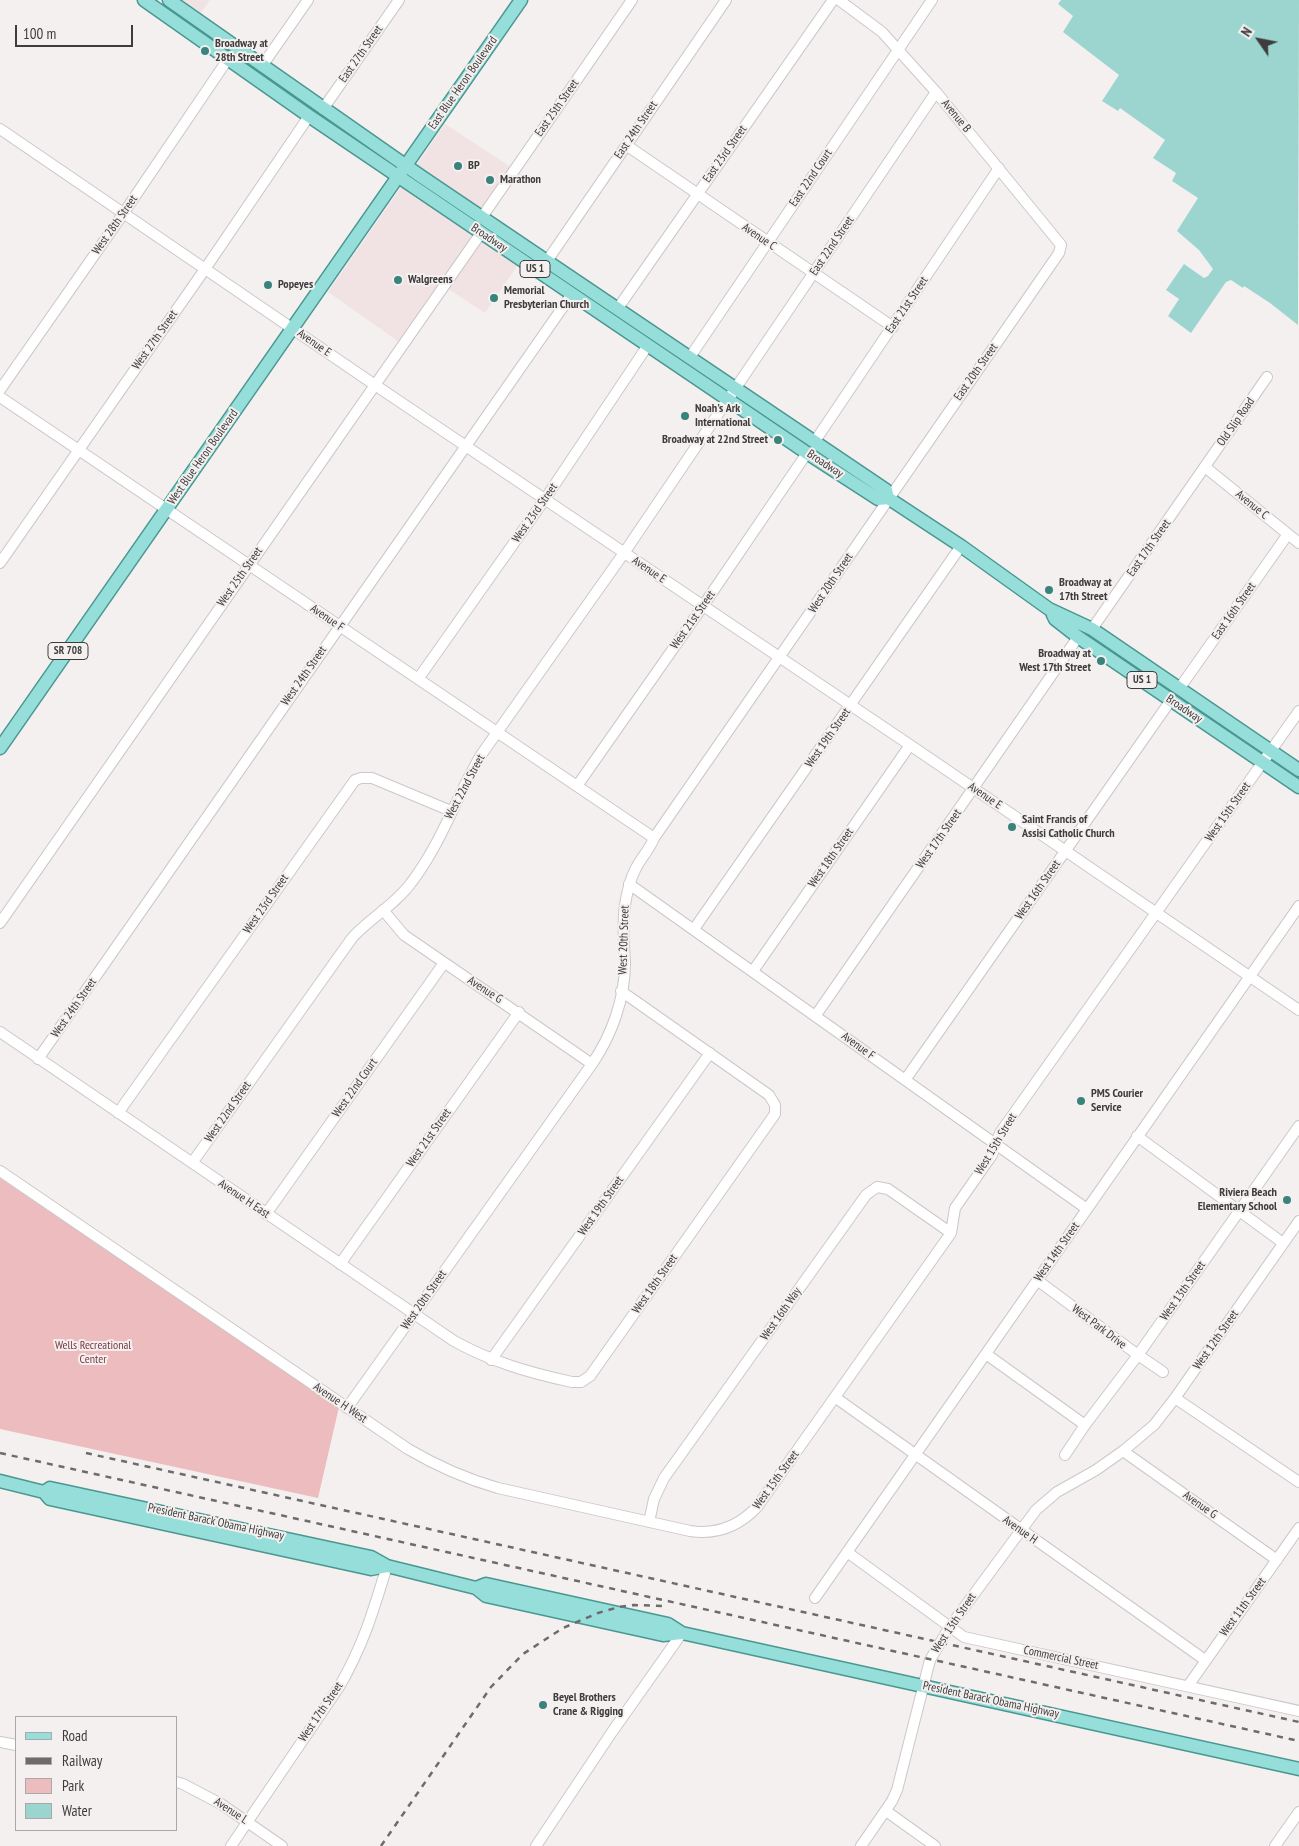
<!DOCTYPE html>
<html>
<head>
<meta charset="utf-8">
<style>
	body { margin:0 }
	#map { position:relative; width:1299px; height:1846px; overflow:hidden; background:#f5f0f0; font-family:"PT Sans Narrow",sans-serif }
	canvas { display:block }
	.legend { position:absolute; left:15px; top:1716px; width:162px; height:115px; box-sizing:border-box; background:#f5f0f0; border:1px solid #aca8a8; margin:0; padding:6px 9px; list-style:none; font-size:15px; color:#3e3c3c }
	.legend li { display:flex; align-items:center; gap:10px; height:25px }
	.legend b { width:25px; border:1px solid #aca8a8 }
	.north { position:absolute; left:1234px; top:15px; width:50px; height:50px; -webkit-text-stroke:4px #f5f0f0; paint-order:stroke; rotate:303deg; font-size:14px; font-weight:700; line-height:20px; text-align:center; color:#3e3c3c }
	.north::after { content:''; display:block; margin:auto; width:18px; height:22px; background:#3e3c3c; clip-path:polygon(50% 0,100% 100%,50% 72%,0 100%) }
	.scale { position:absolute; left:15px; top:25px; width:118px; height:22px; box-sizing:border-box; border:2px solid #3e3c3c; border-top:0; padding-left:6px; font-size:15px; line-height:18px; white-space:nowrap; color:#3e3c3c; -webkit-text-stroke:4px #f5f0f0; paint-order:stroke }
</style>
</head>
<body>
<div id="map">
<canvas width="1299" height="1846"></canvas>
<ul class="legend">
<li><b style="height:6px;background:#96ded9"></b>Road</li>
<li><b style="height:6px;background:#6d6b6b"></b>Railway</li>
<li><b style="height:14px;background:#ecbcbf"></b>Park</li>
<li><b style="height:14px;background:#9cd5cf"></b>Water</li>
</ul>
<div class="north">N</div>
<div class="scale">100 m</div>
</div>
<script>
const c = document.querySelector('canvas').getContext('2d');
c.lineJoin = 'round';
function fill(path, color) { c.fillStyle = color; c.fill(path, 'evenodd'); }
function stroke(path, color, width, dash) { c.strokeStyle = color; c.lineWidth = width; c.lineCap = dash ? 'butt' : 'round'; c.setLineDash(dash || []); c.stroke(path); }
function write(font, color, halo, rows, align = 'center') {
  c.font = font + ' "PT Sans Narrow",sans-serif'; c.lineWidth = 4; c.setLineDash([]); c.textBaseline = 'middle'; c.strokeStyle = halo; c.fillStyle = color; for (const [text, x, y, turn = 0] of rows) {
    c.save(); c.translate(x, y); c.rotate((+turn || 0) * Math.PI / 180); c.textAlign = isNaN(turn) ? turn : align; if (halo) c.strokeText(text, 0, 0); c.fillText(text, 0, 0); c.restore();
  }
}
const built = new Path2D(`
	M182 0H210L201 13Z
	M445 124 511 167 468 231 518 265 485 313 439 283 399 342 328 292Z`);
const green = new Path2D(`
	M0 1178 339 1407 318 1498 0 1429Z`);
const water = new Path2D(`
	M1061 0H1299L1298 325 1270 303 1244 286 1243 288 1231 280 1226 282 1191 333 1168 316 1179 299 1166 290 1184 264 1204 278 1208 276 1213 269 1199 250 1177 231 1198 198 1172 181 1176 173 1153 158 1165 140 1120 108 1118 111 1102 101 1119 75 1063 32 1073 16 1058 4Z`);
const minor = new Path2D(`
	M262 66 308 0
	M323 109 399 0
	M0 129 375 385 910 745 1299 1010
	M626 145 893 327
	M482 217 632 0
	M547 261 726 0
	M618 308 833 0
	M690 357 932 0
	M0 390 123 214 228 59
	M0 397 654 838
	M815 441 999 168
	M1205 467 1299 543
	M0 563 205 269 309 116
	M1092 629 1267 377
	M418 679 545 499 648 345
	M1179 689 1288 534
	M577 786 703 606 807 453
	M629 884 1087 1209
	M383 910 404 935 592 1064
	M0 923 481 233
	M694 929 961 546
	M753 971 910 745
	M816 1015 1078 637
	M0 1032 454 1341C492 1362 530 1373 572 1382H581L590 1376 775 1114V1105L769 1095 621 991
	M38 1059 572 294
	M905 1080 1171 700
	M118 1113 355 780 361 778H372L451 811
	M1137 1136 1283 1243
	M192 1163 352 938C370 918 395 905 411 883 441 844 456 797 481 755L624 553 936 92
	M0 1171 408 1449C437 1466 466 1479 498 1488L690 1531C717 1535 739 1526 757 1507L951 1233 955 1208 992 1155 1000 1133 1299 711
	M266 1214 444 963
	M340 1264 519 1012
	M1037 1280 1138 1355 1163 1372
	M986 1354 1085 1425
	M491 1360 710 1053
	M836 1398 1205 1660
	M1175 1398 1299 1482
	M347 1408 592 1064C612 1035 625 998 625 963 624 943 622 924 625 905 627 892 630 879 636 868 641 858 650 849 654 838L1059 253 1061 245 936 92 882 32 839 0
	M1123 1451 1277 1560
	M1065 1455 1085 1425 1138 1355 1299 1126
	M649 1522 654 1499 664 1478 866 1195 877 1187 888 1189 951 1233
	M847 1552 964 1637 1299 1711
	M815 1598 1299 906
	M1188 1686 1299 1528
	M0 1742 16 1745
	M176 1782 183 1784 221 1804 282 1846
	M886 1811 935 1846
	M231 1846 339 1687C363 1646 373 1612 387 1566
	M536 1846 612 1732 682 1633
	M861 1846 892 1801 897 1790 930 1660 949 1628 1036 1510 1057 1492 1096 1470 1123 1451 1154 1425 1175 1398 1299 1221
	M1275 1846 1299 1812`);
const major = new Path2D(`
	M144 0 309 116 807 453 878 499 888 498 961 546 1049 609 1092 629 1299 770
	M169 0 422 177 886 490 888 498
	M1053 615 1055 619 1078 637 1299 787
	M0 748 521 0
	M0 1481 44 1492 50 1499 371 1569 387 1566
	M44 1492 50 1488 371 1557 387 1566 476 1588 486 1596 663 1635 682 1633
	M476 1588 486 1584 668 1624 682 1633 1299 1769`);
const rail = new Path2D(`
	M0 1453 1299 1741
	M86 1453 1299 1722
	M381 1846 491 1687 523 1654 563 1628 598 1613 619 1607 634 1605 665 1606`);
const markers = [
	[205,51,5,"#3a827c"],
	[458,166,5,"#3a827c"],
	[490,180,5,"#3a827c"],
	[398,280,5,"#3a827c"],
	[268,285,5,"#3a827c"],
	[494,298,5,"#3a827c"],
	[685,416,5,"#3a827c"],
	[778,440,5,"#3a827c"],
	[1049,590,5,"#3a827c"],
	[1101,661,5,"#3a827c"],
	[1012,827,5,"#3a827c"],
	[1081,1101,5,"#3a827c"],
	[1287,1200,5,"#3a827c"],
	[543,1705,5,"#3a827c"]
];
const shields = [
	[535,269,30],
	[68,651,40],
	[1142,680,30]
];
const shieldNames = [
	["US 1",535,269],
	["SR 708",68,651],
	["US 1",1142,680]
];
const poiNames = [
	["Broadway at",215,44],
	["28th Street",215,58],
	["BP",468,166],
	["Marathon",500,180],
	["Walgreens",408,280],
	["Popeyes",278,285],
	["Memorial",504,291],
	["Presbyterian Church",504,305],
	["Noah's Ark",695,409],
	["International",695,423],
	["Broadway at 22nd Street",768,440,"right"],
	["Broadway at",1059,583],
	["17th Street",1059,597],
	["Broadway at",1091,654,"right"],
	["West 17th Street",1091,668,"right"],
	["Saint Francis of",1022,820],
	["Assisi Catholic Church",1022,834],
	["PMS Courier",1091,1094],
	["Service",1091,1108],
	["Riviera Beach",1277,1193,"right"],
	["Elementary School",1277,1207,"right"],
	["Beyel Brothers",553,1698],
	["Crane & Rigging",553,1712]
];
const streetNames = [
	["East 27th Street",361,54,-55],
	["East Blue Heron Boulevard",463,83,-55],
	["East 25th Street",557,108,-55],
	["Avenue B",956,116,50],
	["East 24th Street",636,130,-56],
	["East 23rd Street",725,154,-55],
	["East 22nd Court",811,178,-56],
	["West 28th Street",115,225,-55],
	["Avenue C",759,237,34],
	["Broadway",489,238,34],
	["East 22nd Street",832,246,-56],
	["East 21st Street",907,305,-56],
	["West 27th Street",155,340,-55],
	["Avenue E",314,343,35],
	["East 20th Street",976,372,-55],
	["Old Slip Road",1236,422,-55],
	["West Blue Heron Boulevard",203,457,-55],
	["Broadway",825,464,33],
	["Avenue C",1252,505,39],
	["West 23rd Street",535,513,-55],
	["East 17th Street",1149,548,-55],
	["Avenue E",649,570,34],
	["West 25th Street",240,577,-55],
	["West 20th Street",831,583,-56],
	["East 16th Street",1234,611,-55],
	["Avenue F",327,618,34],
	["West 21st Street",693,620,-55],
	["West 24th Street",304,676,-55],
	["Broadway",1184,709,34],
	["West 19th Street",828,738,-55],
	["West 22nd Street",465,787,-62],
	["Avenue E",985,796,34],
	["West 15th Street",1228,812,-55],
	["West 17th Street",939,839,-55],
	["West 18th Street",831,858,-55],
	["West 16th Street",1038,890,-55],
	["West 23rd Street",266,904,-55],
	["West 20th Street",624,940,-88],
	["Avenue G",485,990,33],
	["West 24th Street",74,1008,-55],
	["Avenue F",858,1046,36],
	["West 22nd Court",355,1088,-55],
	["West 22nd Street",228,1112,-55],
	["West 21st Street",429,1138,-55],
	["West 15th Street",996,1144,-59],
	["Avenue H East",244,1199,34],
	["West 19th Street",601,1206,-55],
	["West 14th Street",1057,1252,-55],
	["West 18th Street",655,1284,-55],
	["West 13th Street",1183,1291,-55],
	["West 20th Street",424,1300,-55],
	["West 16th Way",781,1314,-55],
	["West Park Drive",1099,1327,37],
	["West 12th Street",1216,1340,-55],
	["Avenue H West",340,1403,34],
	["West 15th Street",776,1480,-54],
	["Avenue G",1200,1505,35],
	["President Barack Obama Highway",216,1522,12],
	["Avenue H",1020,1530,35],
	["West 11th Street",1243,1607,-54],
	["West 13th Street",954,1623,-56],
	["Commercial Street",1061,1658,12],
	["President Barack Obama Highway",991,1700,12],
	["West 17th Street",321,1712,-56],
	["Avenue L",231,1811,33]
];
const parkNames = [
	["Wells Recreational",93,1346],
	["Center",93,1360]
];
fill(built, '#f1e3e4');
fill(green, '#ecbcbf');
fill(water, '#9cd5cf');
stroke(minor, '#ccc7c8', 12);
stroke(major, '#4a9791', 15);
stroke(minor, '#fff', 10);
stroke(major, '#96ded9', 12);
stroke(rail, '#6d6b6b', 2.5, [6, 6]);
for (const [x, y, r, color] of markers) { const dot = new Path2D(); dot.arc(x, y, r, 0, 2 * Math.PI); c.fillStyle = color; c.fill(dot); stroke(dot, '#f5f0f0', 2); }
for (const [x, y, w] of shields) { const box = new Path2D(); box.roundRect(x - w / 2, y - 8.5, w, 17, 4); c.fillStyle = '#f5f0f0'; c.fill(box); stroke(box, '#3e3c3c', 1); }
write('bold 11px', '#3e3c3c', null, shieldNames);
write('bold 12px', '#3e3c3c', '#f5f0f0', poiNames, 'left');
write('12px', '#3e3c3c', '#f5f0f0', streetNames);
write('12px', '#793941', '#f5f0f0', parkNames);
</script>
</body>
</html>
